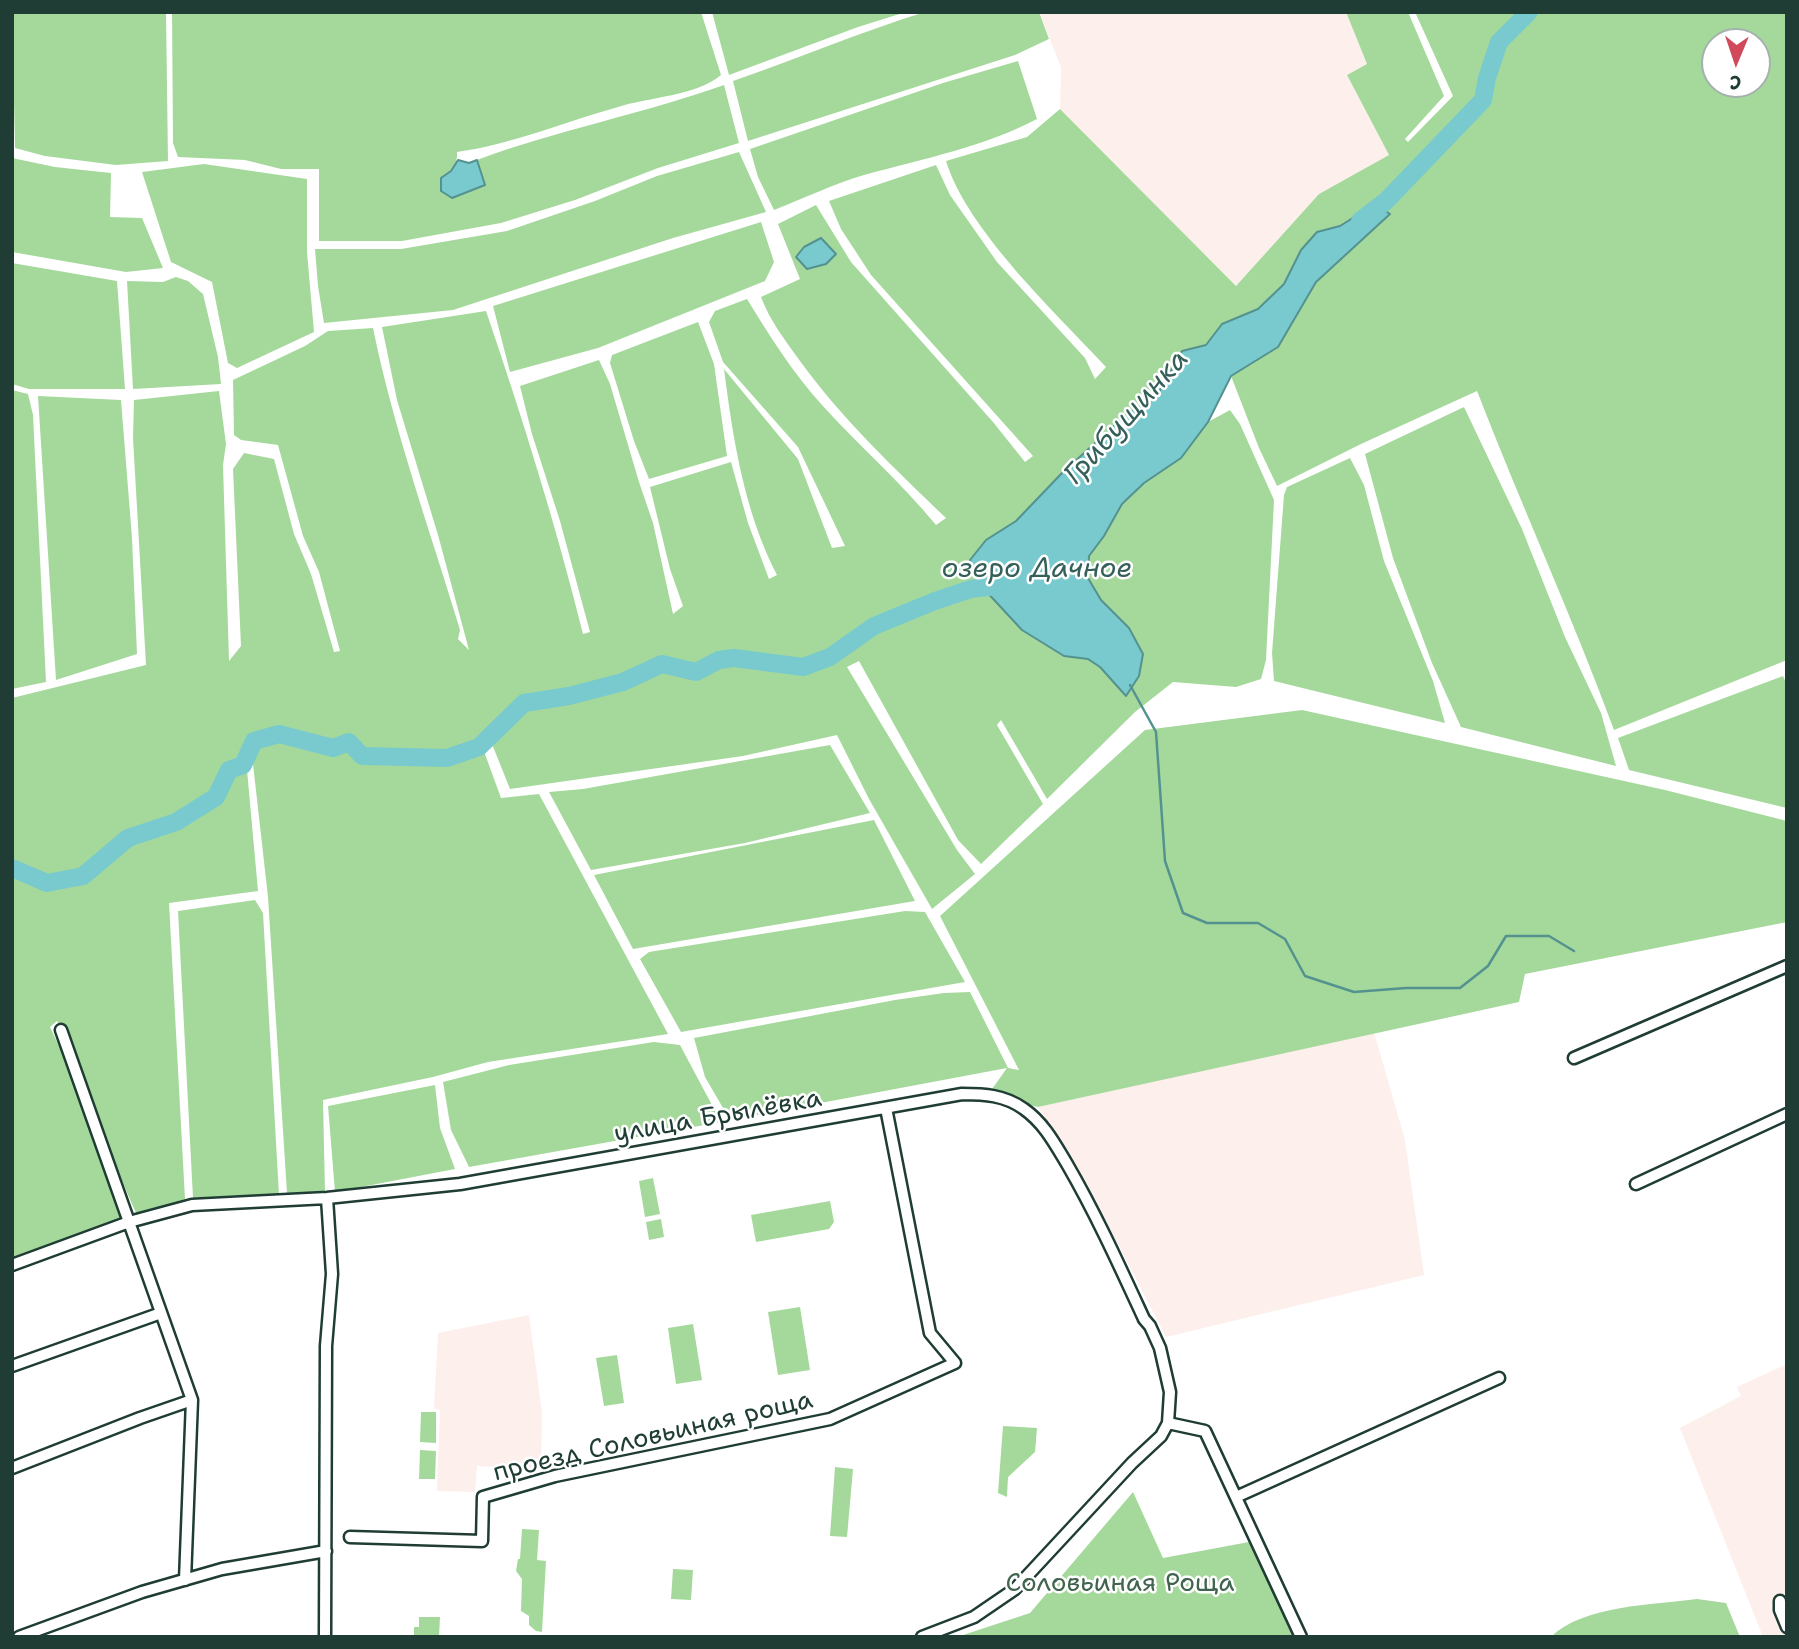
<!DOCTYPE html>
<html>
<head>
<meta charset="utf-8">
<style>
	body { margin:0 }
	#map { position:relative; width:1799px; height:1649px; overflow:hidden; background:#fff; font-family:"Shantell Sans",sans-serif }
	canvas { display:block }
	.frame { position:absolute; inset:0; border:14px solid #1f3d34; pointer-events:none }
	.north { position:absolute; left:1701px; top:28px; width:70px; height:70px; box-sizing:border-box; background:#fff; border:2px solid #a5b1ae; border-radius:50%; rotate:182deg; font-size:19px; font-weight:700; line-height:28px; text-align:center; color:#1f3d34 }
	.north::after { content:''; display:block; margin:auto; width:24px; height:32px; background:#d1495b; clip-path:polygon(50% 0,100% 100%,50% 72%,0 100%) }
</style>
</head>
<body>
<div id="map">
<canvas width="1799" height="1649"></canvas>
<div class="frame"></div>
<div class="north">С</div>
</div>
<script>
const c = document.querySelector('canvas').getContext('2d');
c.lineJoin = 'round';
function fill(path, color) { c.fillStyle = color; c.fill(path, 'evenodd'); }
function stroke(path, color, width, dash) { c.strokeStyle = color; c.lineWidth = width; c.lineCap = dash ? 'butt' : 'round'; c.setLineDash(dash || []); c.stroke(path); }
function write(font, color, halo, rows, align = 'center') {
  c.font = font + ' "Shantell Sans",sans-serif'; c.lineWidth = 5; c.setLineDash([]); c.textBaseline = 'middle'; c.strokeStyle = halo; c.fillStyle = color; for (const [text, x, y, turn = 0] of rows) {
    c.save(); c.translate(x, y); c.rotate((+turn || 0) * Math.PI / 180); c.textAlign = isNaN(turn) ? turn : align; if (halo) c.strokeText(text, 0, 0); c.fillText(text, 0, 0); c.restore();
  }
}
const built = new Path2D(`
	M1039 12H1346L1367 64 1347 75 1389 155 1319 194 1236 286 1060 109 1061 67Z
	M1374 1032 1405 1140 1424 1275 1166 1337 1078 1167 1038 1107Z
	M529 1315 542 1413 541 1469 477 1466 475 1492 437 1491 440 1410 434 1409 438 1333Z
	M1787 1364V1637H1763L1680 1428 1741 1396 1737 1387Z`);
const green = new Path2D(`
	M12 12H166L168 161 116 165 45 156 15 148Z
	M172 12H701L721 75C696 96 649 97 618 107 564 122 513 144 457 152 458 165 451 171 441 179L485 185 477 160C557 130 643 114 724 85L739 143 658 168 575 200 501 223 402 241H319V169H281L245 160 178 157 173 143Z
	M712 12H906L858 27 729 75Z
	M925 12H1039L1049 39 1015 55 748 141 733 81C797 59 860 32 925 12Z
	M1346 12H1408L1444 96 1405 139 1408 142 1453 96 1415 12H1787V660L1614 730C1572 616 1521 505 1477 391L1361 444 1277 486 1259 448 1231 376 1278 347 1316 282 1335 263 1375 204 1340 226 1317 233 1301 250 1284 284 1258 309 1222 324 1206 345 1182 351 1156 397 1127 414 1062 473 1016 521 986 540 1064 656 1088 659 1100 667 1126 696 1129 628 1101 600 1088 578 1089 556 1104 536 1122 504 1144 483 1181 458 1208 422 1230 410 1240 424 1274 500 1266 660 1261 679 1236 687 1173 682 1135 712 1047 799 1001 720 997 725 1043 804 981 864 958 840 859 661 847 667 957 850 975 874 932 909 869 799 837 735 743 756 510 789 488 734 478 735 501 798 539 794 668 1034 488 1062 433 1077 323 1100 325 1192 287 1193 268 897 253 764 247 770 258 891 169 903 185 1199 137 1215C107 1152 91 1082 57 1021L50 1027 74 1078 129 1218 12 1262V698L146 665 133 438 134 400 219 391 226 444 223 465 229 661 241 646 233 469 244 453 274 459 294 534 311 574 334 652 340 651 319 572 303 536 278 445 241 440 234 435 233 380 305 346 328 331 373 328C394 431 430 530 460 630L458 639 469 650 438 535 397 400 382 327 486 311C522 417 556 525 583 634L590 632 560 521 532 434 520 386 599 360 610 384 639 482 653 523 673 614 683 606 670 569 650 487 731 462 748 523 769 579 777 575C744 511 733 439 724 369L798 459 832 548 845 546 798 447 723 362 709 322 715 311 747 299C769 335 793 373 822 405 859 446 901 482 936 525L946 518C894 468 842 419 800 361 785 340 770 321 761 297L800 279 778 224 816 205 851 262 993 422 1025 462 1033 456 871 275 841 229 829 201 936 165 950 195 997 262 1085 358 1095 379 1106 367C1056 313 967 230 946 161L1027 137 1060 109 1236 286 1319 194 1389 155 1347 75 1367 64ZM1715 42H1757V84H1715Z
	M1018 61 1037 119C984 147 922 159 864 175 834 184 804 198 774 210L758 177 750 149 943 83Z
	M739 152 766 212 673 238 453 310 324 323 318 286 315 249H401L507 231 595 201 657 176Z
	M12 158 55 167 111 173 110 217 142 218 163 268 126 272 12 252Z
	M204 164 307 179V252L314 332 237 368 228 363 212 282 171 262 142 172Z
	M761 222 774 262 765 281 598 348 510 372 493 306Z
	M12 263 117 281 125 389H29L12 384Z
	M176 277 188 281 203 294 218 357 221 384 133 389 127 281 163 282Z
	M698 322 714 364 727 456 649 479 634 441 610 363 612 355Z
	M12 390 28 394 33 415 46 682 12 689Z
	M38 396 121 400 132 538 137 654 56 680Z
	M1464 407 1522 529 1565 637 1601 713 1616 766 1461 727 1432 663 1393 558 1365 454Z
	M1350 458 1364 485 1384 561 1433 681 1445 723 1274 681 1272 653 1284 495 1287 487Z
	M1783 676 1787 685V808L1629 770 1618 738Z
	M1302 710 1665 790 1787 821V922L1525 974 1519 1002 1038 1107 987 1096 1007 1068 730 1120 705 1077 694 1038 895 1000 944 993 970 992 1008 1068 1019 1070 940 916 1145 730Z
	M830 745 870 813 745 843 591 870 549 792 583 789Z
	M874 820 915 901 633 949 594 875Z
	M255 900 263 913 279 1195 193 1198 178 911Z
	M905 911 925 912 965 982 681 1032 640 959 649 952Z
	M654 1042 680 1045 721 1122 469 1167 451 1130 443 1082 509 1065Z
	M435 1085 440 1128 455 1169 335 1192 328 1106Z
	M653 1178 660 1214 645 1217 639 1181Z
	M830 1201 834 1222 829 1229 756 1242 751 1215Z
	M661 1219 664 1237 649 1240 646 1222Z
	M800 1307 810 1370 778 1375 768 1312Z
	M693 1324 702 1380 676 1384 668 1328Z
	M617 1355 624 1403 604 1406 596 1358Z
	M421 1412H436V1443L420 1442Z
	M1003 1426 1037 1428 1035 1452 1008 1477 1007 1497 998 1493Z
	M420 1450 436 1451 435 1479H419Z
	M835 1467 853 1469 847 1537 830 1536Z
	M1133 1492 1163 1558 1249 1542 1297 1637H957L1030 1613Z
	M522 1529 539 1530 537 1560 546 1561 542 1632 536 1631 529 1625V1616L521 1611 522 1579 516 1571 518 1559H520Z
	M673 1569 693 1570 691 1600 671 1599Z
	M1697 1599 1726 1603 1740 1637H1551C1583 1605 1654 1605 1697 1599Z
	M419 1617H440L439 1637H414V1627H419Z`);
const water = new Path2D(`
	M458 160 469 163 477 160 485 185 452 198 441 191V178L451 171Z
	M1375 204 1390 214 1316 282 1278 347 1231 376 1208 422 1181 458 1144 483 1122 504 1104 536 1089 556 1088 578 1101 600 1129 628 1143 654 1139 676 1126 696 1100 667 1088 659 1064 656 1022 630 984 589 970 560 986 540 1016 521 1062 473 1127 414 1156 397 1182 351 1206 345 1222 324 1258 309 1284 284 1301 250 1317 232 1340 226Z
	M821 238 836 254 826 264 807 269 796 257 804 247Z`);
const stream = new Path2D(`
	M1130 685 1156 732 1165 861 1183 913 1207 923H1258L1285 939 1305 976 1354 992 1406 988H1460L1488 966 1506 936H1549L1574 951`);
const river = new Path2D(`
	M1360 221 1386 201 1483 100 1487 78 1499 42 1529 12
	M12 868 47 883 83 876 128 838 176 822 216 797 229 770 243 765 254 741 279 734 333 748 349 742 362 756 447 758 479 747 524 703 569 696 623 682 662 664 696 672 719 660 734 658 803 667 830 657 874 626 935 601 971 589 1004 585`);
const street = new Path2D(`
	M61 1030 192 1400 185 1580
	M1574 1058 1787 966
	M1636 1184 1787 1114
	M12 1265 129 1222 192 1205 327 1198 460 1184 962 1094C984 1094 1005 1095 1024 1109 1044 1123 1055 1144 1067 1164 1096 1214 1120 1267 1144 1319L1150 1326 1160 1348 1170 1392 1168 1423 1161 1436 1132 1463 1015 1589 974 1617 922 1637
	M12 1366 161 1313
	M1168 1423 1205 1431 1301 1637
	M12 1468 140 1418 192 1400
	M1236 1497 1499 1378
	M350 1537 482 1541 483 1497 555 1476 830 1419 955 1363 930 1333 886 1108
	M1780 1601V1610L1787 1627
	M19 1637 142 1592 222 1569 326 1551
	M325 1637 326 1346 332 1274 327 1198`);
const streetNames = [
	["улица Брылёвка",718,1117,-10],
	["проезд Соловьиная роща",653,1437,-13]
];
const parkNames = [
	["Соловьиная Роща",1120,1584]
];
const waterNames = [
	["Грибущинка",1127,418,-48],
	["озеро Дачное",1037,570]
];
fill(built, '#fdefeb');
fill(green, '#a5d99b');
fill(water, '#78cace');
stroke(water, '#549290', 2);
stroke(stream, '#549290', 2.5);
stroke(river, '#78cace', 18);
stroke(street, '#1f3d34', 15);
stroke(street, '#fff', 10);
write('26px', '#1f3d34', '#fff', streetNames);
write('26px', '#40644e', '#fff', parkNames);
write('italic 28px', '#35605a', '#fff', waterNames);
</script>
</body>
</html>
